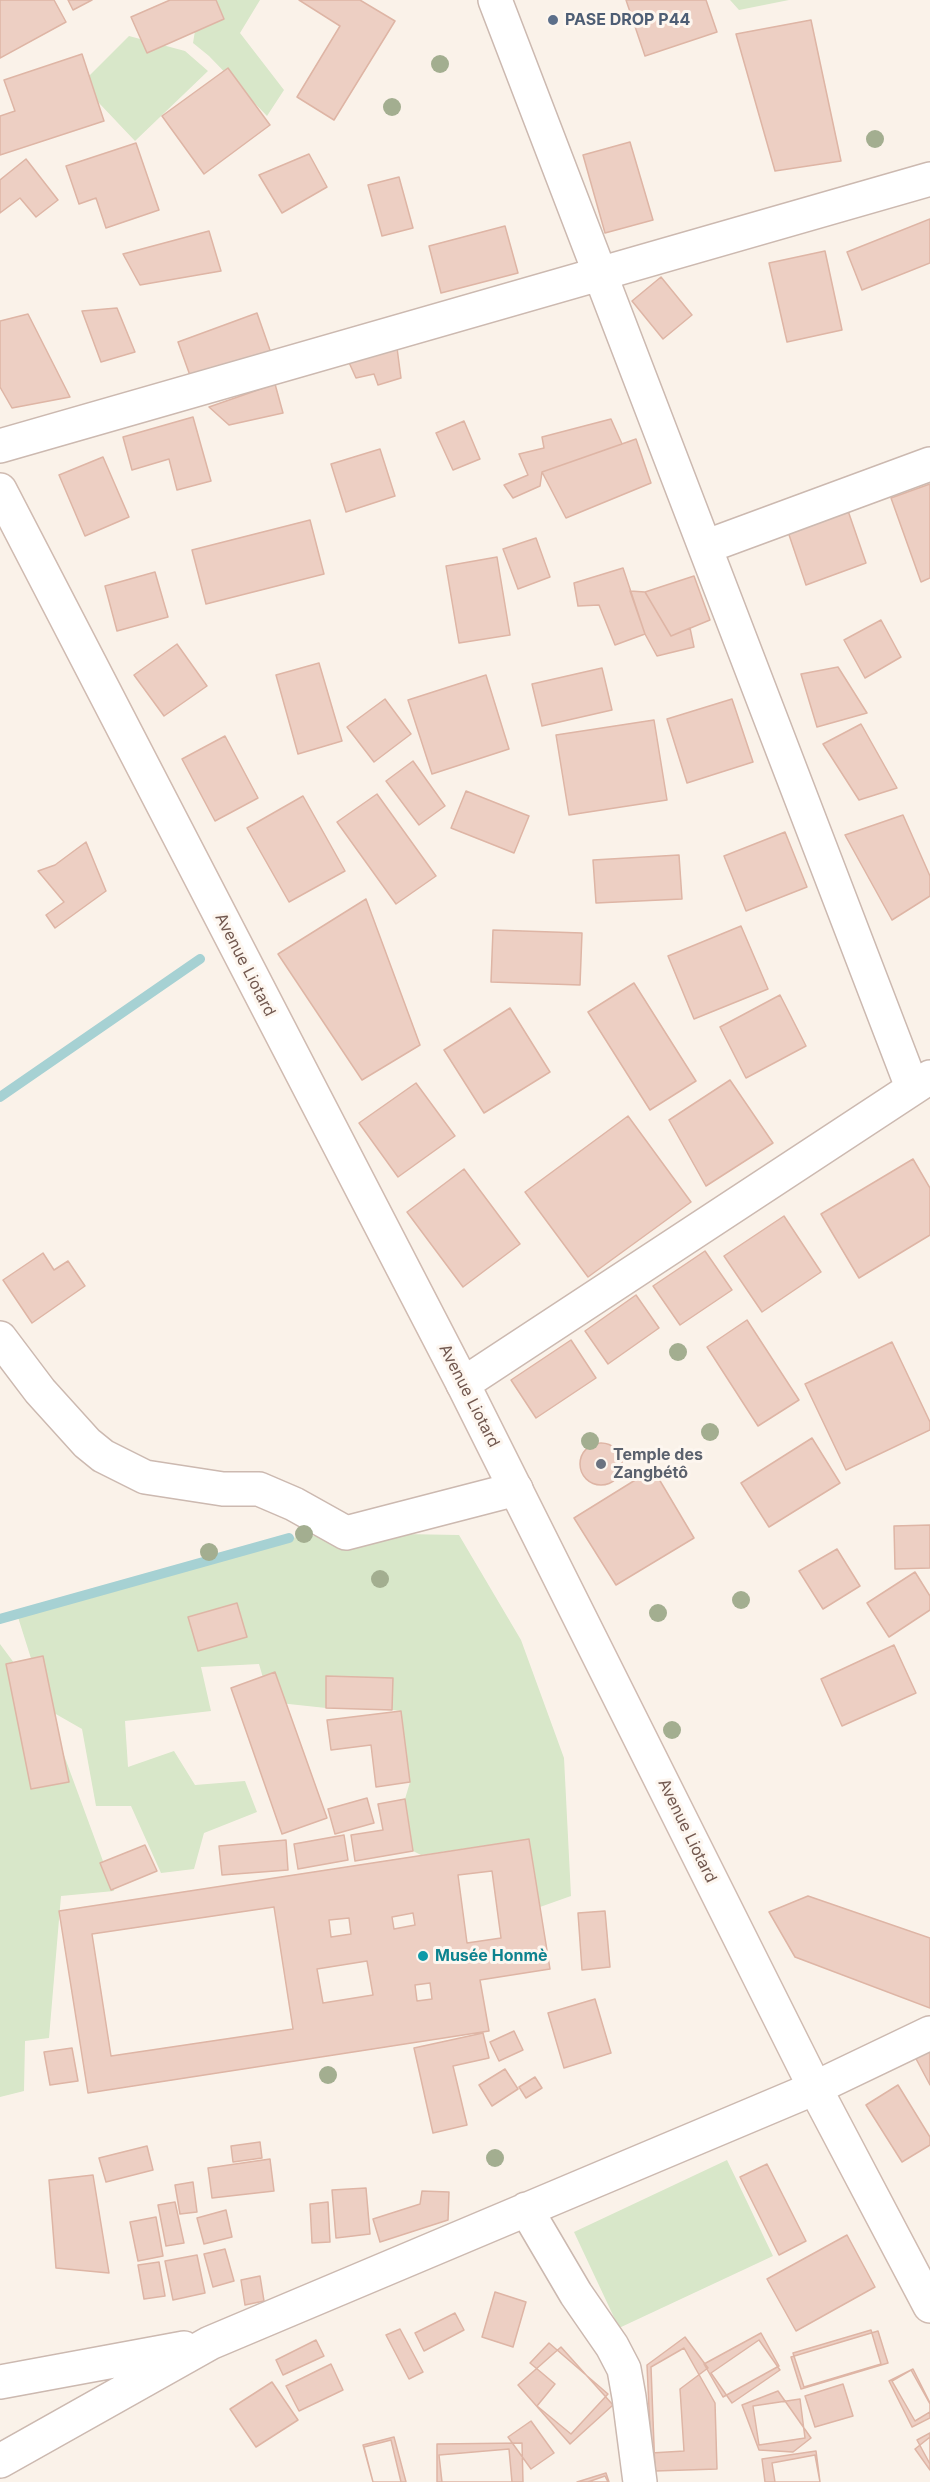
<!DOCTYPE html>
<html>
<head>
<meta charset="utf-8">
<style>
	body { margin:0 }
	canvas { display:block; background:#faf2e9 }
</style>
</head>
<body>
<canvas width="930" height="2482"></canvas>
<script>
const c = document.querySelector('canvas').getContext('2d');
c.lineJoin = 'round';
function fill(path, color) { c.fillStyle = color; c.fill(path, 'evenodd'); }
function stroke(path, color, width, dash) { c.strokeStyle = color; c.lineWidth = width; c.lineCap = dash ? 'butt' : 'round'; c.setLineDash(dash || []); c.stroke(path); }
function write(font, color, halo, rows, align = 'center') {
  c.font = font + ' Inter,sans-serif'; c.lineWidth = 6; c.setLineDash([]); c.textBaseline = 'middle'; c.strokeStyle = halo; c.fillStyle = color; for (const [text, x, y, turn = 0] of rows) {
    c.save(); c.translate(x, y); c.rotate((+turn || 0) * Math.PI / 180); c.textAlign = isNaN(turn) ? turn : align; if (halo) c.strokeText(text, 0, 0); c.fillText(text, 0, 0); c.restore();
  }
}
const green = new Path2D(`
	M200 0H260L240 33 284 90 267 116 209 56 193 43Z
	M730 0H789L739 10Z
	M129 36 185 51 208 71 135 141 81 84Z
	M346 1533 459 1535 521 1640 564 1758 571 1896 540 1907 529 1839 421 1855 413 1851 405 1799 410 1782 401 1711 392 1710 393 1679 327 1676 326 1708 270 1702 259 1664 201 1667 211 1711 125 1721 128 1767 174 1751 195 1785 245 1781 257 1812 204 1833 194 1869 161 1873 131 1806H96L82 1729 47 1709 114 1891 61 1896 49 2038 25 2041 24 2091 0 2097V1644L46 1706 17 1614 289 1538Z
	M727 2160 773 2256 619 2328 574 2232Z`);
const stream = new Path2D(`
	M0 1097 200 959
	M0 1619 289 1538`);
const building = new Path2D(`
	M0 0H54L66 22 0 58Z
	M68 0H92L73 10Z
	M170 0H216L224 19 147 53 131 17Z
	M299 0H360L395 21 334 120 297 97 340 26Z
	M626 0H706L717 32 645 56Z
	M811 20 841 161 775 171 736 34Z
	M82 54 104 121 0 155V116L15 111 4 80Z
	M228 68 270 125 204 174 162 116Z
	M630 142 653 220 605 233 583 155Z
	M136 143 159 210 106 228 96 198 79 204 66 166Z
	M309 154 327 187 282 213 259 175Z
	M26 159 58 200 36 217 20 198 0 213V180Z
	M399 177 413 228 382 236 368 185Z
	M930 219V263L862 290 847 252Z
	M505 226 518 273 441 293 429 246Z
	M209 231 221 271 140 285 123 254Z
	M825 251 842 330 787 342 769 263Z
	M661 277 692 315 663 339 632 301Z
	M117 308 135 352 101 362 82 311Z
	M257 313 271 353 192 381 178 342Z
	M28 314 70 397 12 408 0 387V321Z
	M397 348 401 378 378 385 374 374 356 378 347 358Z
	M275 384 283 413 229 425 209 407Z
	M193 417 211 481 177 490 169 459 132 470 123 437Z
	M611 419 622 444 542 472 540 486 513 498 504 485 528 475 519 454 544 448 542 437Z
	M464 421 480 459 453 470 436 433Z
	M636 439 651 483 566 518 542 472Z
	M380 449 395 496 346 512 331 464Z
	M103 457 129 517 85 536 59 475Z
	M930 484V578L921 582 891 498Z
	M845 502 866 563 806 585 785 523Z
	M310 520 324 574 206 604 192 550Z
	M536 538 550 577 518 589 503 549Z
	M497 557 510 635 459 643 446 566Z
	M623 568 645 634 615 645 599 605 578 606 574 583Z
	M155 572 168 617 117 631 105 586Z
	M694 576 710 620 671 636 645 592Z
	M630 591 645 592 671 636 690 628 694 647 657 656 645 634Z
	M881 620 901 657 865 678 844 640Z
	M177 644 207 686 164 716 134 675Z
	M319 663 342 741 298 754 276 675Z
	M838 667 867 713 817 727 801 674Z
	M602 668 612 710 542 726 532 684Z
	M486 675 509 749 432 774 408 700Z
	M385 699 411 734 374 762 347 727Z
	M732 699 753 762 687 783 667 719Z
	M654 720 667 800 569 815 556 735Z
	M861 724 897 788 859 800 823 744Z
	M225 736 258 798 215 821 182 759Z
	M413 761 445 806 419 825 386 781Z
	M466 791 529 816 514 853 451 828Z
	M377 794 436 876 396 904 337 822Z
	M303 796 345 871 289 902 247 828Z
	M903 815 930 876V896L892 920 845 835Z
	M785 832 807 887 746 911 724 856Z
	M86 842 106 891 55 928 46 915 64 902 38 871 55 865Z
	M679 855 682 899 596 903 593 860Z
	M366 899 420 1045 362 1080 278 954Z
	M741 926 768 989 694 1019 668 956Z
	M493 930 582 933 580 985 491 982Z
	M634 983 696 1081 650 1110 588 1012Z
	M780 995 806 1046 746 1078 720 1027Z
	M510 1008 550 1072 484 1113 444 1050Z
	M730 1080 773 1143 706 1186 669 1120Z
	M416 1083 455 1136 398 1177 359 1123Z
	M628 1116 691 1202 588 1277 525 1192Z
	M913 1159 930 1188V1235L859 1278 821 1214Z
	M464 1169 520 1244 463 1287 407 1212Z
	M784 1216 821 1272 762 1312 724 1256Z
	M705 1251 732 1290 680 1325 653 1286Z
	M43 1253 54 1270 68 1261 85 1286 32 1323 3 1280Z
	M636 1295 659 1328 608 1364 585 1331Z
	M747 1320 799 1400 758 1426 707 1347Z
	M571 1340 596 1378 536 1418 511 1380Z
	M892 1342 930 1422V1430L846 1470 805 1384Z
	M812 1438 840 1483 769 1527 741 1483Z
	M580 1464a21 21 0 1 1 42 0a21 21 0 1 1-42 0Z
	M653 1469 694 1538 616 1585 574 1518Z
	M930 1525V1568L895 1569 894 1526Z
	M837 1549 860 1586 823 1609 799 1571Z
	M915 1572 930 1596V1610L889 1637 867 1603Z
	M237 1603 247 1637 198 1651 188 1617Z
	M894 1645 916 1693 842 1726 821 1679Z
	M43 1656 69 1782 31 1789 6 1664Z
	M275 1672 327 1818 282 1834 231 1688Z
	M326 1676 393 1678 392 1710 326 1708Z
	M401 1711 410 1782 376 1787 371 1745 331 1750 327 1720Z
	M367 1798 374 1823 335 1834 328 1809Z
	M405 1799 413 1851 355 1861 351 1835 383 1830 378 1804Z
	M344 1835 348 1860 298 1869 294 1844Z
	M529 1839 550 1969 480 1980 489 2031 88 2093 59 1911ZM492 1871 501 1938 467 1943 458 1875ZM274 1907 293 2029 111 2056 92 1934ZM413 1913 415 1925 394 1929 392 1917ZM349 1918 351 1934 331 1937 329 1920ZM367 1961 373 1995 323 2003 317 1969ZM430 1983 432 1999 417 2001 415 1985Z
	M286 1840 288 1870 222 1875 219 1846Z
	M145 1845 157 1871 111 1890 100 1863Z
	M808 1896 930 1938V2008L795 1957 769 1912Z
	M605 1911 610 1967 582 1970 578 1913Z
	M595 1999 611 2053 564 2068 548 2013Z
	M514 2031 523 2050 499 2061 490 2042Z
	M483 2033 489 2058 453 2066 467 2125 433 2133 414 2048Z
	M930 2047V2085L914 2055Z
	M72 2048 78 2081 50 2085 44 2052Z
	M505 2069 518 2089 492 2106 479 2085Z
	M535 2077 542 2088 526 2098 519 2087Z
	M898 2085 930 2137V2145L902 2162 866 2105Z
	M260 2142 262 2158 233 2162 231 2146Z
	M147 2146 153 2170 106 2182 99 2158Z
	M270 2159 274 2191 212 2198 208 2168Z
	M767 2164 806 2241 779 2255 740 2177Z
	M93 2175 109 2273 56 2268 49 2180Z
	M193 2182 197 2212 180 2214 175 2185Z
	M366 2188 370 2234 336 2238 332 2190Z
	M422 2191 449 2192 448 2220 380 2242 373 2219 420 2204Z
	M175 2202 184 2243 166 2246 158 2205Z
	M328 2202 330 2242 312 2243 310 2204Z
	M226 2210 232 2237 204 2244 197 2218Z
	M156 2217 163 2256 138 2261 130 2222Z
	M847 2235 875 2287 796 2331 767 2279Z
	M225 2249 234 2281 213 2287 204 2254Z
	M197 2255 205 2293 173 2300 165 2261Z
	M159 2262 165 2296 144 2299 138 2265Z
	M260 2276 264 2301 245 2305 241 2280Z
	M495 2292 526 2302 513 2347 482 2337Z
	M455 2313 464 2330 424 2351 415 2333Z
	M400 2329 423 2372 409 2379 386 2335Z
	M871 2330 881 2364 804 2387 793 2353Z
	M878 2331 888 2363 801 2389 791 2357Z
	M761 2333 779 2366 723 2397 704 2364Z
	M685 2337 708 2368 680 2389 684 2451 651 2453 647 2365Z
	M316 2340 324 2356 283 2375 276 2360Z
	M759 2340 780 2370 732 2403 711 2373Z
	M549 2343 608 2394 571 2434 537 2406 555 2384 530 2363Z
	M561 2347 613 2405 570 2444 518 2385Z
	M684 2348 715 2403 717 2469 655 2471 651 2367Z
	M331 2364 343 2390 299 2411 286 2386Z
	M913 2369 930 2403V2418L912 2427 889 2381Z
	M911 2370 930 2404V2412L915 2421 892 2381Z
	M272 2382 298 2420 256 2447 230 2409Z
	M843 2384 853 2416 815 2427 805 2396Z
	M778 2391 811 2438 793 2452 759 2450 742 2405Z
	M800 2399 805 2438 759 2445 753 2406Z
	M531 2421 554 2453 531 2469 508 2437Z
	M930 2433V2464L917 2440Z
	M394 2437 406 2482H373L363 2445Z
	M930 2437V2470L915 2449Z
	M391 2440 401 2482H373L364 2447Z
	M522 2443 523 2482H437V2444Z
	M509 2449 512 2482H442L439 2455Z
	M816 2451 820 2482H765L762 2459Z
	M815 2455 820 2482H775L772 2463Z
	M606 2473 609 2482H577Z
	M605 2476 608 2482H588Z`);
const street = new Path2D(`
	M495 0 912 1087
	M0 446 930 179
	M705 547 930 464
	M0 1338 40 1391 87 1443 103 1456 145 1477 223 1489H259L294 1504 346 1533 516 1489
	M463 1384 930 1077
	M526 2209 576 2294 612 2346 624 2369 629 2397 640 2482
	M0 2382 184 2348
	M0 2461 210 2343 815 2088 930 2033`);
const secondary = new Path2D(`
	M0 490 463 1384 815 2088 930 2306`);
const trees = [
	[440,64],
	[392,107],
	[875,139],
	[678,1352],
	[710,1432],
	[590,1441],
	[304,1534],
	[209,1552],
	[380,1579],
	[741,1600],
	[658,1613],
	[672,1730],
	[328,2075],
	[495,2158]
];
const markers = [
	[553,20,6,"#5c6f8a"],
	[601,1464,6,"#6b7280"],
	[423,1956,6,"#0f9aa8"]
];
const serviceNames = [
	["PASE DROP P44",565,20]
];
const streetNames = [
	["Avenue Liotard",245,965,63],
	["Avenue Liotard",469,1396,63],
	["Avenue Liotard",687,1831,64]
];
const worshipNames = [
	["Temple des",613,1455],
	["Zangbétô",613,1473]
];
const cultureNames = [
	["Musée Honmè",435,1956]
];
fill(green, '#d8e7c9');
stroke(stream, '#a6d1d3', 10);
fill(building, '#edcfc3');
stroke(building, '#deb5a5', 1.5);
stroke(street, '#ccb9b0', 36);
stroke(secondary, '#d0bbb1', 36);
stroke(street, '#fff', 33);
stroke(secondary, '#fff', 33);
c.fillStyle = '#a3ae90';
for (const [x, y] of trees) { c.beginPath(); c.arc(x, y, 9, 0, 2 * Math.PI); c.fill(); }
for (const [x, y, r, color] of markers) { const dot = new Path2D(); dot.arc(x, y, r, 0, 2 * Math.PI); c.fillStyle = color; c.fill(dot); stroke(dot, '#fdf6ef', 2); }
write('bold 16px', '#4e5e75', '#fdf6ef', serviceNames, 'left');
write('16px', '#72584f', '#fdf6ef', streetNames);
write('bold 16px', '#5b616d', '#fdf6ef', worshipNames, 'left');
write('bold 16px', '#0d838f', '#fdf6ef', cultureNames, 'left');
</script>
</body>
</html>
